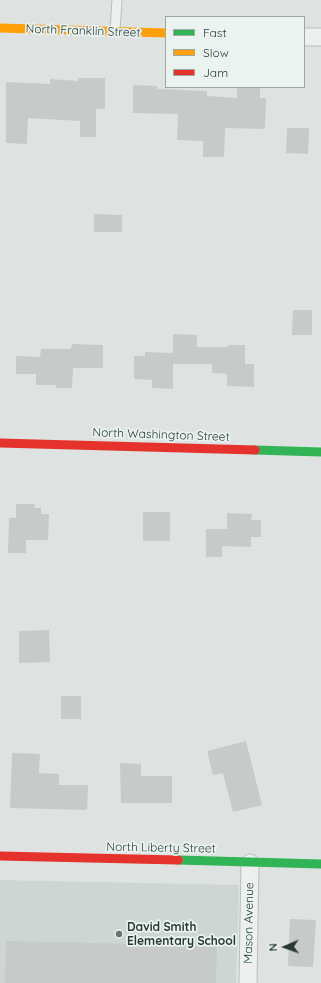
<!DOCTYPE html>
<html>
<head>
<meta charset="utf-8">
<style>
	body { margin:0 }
	#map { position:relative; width:321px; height:983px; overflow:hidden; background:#dee3e1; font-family:Quicksand,sans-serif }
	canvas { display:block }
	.legend { position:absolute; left:165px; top:16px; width:140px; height:72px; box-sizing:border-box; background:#ebf3f0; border:1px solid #9da9a5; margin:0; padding:5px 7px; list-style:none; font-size:12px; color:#273a34 }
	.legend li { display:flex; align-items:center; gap:8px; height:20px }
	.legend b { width:20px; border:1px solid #9da9a5 }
	.north { position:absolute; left:265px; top:927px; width:40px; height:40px; -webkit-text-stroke:3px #ebf3f0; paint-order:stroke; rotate:268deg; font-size:11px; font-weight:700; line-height:16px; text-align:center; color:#273a34 }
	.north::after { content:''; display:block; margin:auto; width:14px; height:18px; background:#273a34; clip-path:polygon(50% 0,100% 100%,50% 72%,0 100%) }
</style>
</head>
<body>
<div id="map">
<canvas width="321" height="983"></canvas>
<ul class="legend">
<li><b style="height:5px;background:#30b455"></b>Fast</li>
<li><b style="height:5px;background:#ff9f0a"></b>Slow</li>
<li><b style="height:5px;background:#e5322d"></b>Jam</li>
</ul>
<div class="north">N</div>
</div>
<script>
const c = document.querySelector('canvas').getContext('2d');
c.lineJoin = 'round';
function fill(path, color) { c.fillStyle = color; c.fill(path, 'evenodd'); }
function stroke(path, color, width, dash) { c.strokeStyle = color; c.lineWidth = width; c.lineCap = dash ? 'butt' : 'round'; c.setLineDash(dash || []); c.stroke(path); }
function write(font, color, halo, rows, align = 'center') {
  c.font = font + ' Quicksand,sans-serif'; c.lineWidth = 3.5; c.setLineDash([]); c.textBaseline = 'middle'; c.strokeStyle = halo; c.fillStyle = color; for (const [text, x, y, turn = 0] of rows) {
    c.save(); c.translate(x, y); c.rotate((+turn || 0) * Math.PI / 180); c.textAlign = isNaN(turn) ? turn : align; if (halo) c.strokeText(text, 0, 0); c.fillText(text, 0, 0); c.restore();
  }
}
const built = new Path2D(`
	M0 880 239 885 236 983H0Z`);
const building = new Path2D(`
	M78 78H105V109H96V137H80V121L28 118 27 144 6 143V82L50 84V79L78 81Z
	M133 85 157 86V89L207 91V96L237 98V87H260V98H266L265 129 225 128 224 157H203V141L177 140 178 114 133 113Z
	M287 128H309L308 154 286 153Z
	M94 214 122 215V232H94Z
	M293 310H312V335H292Z
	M173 334 197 335V347H227L228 345H245V364H254V387L227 386V374L212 373V364H173Z
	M72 344 103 345V368H73L72 388H56V385H36V374H16V356L40 357 41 349H71Z
	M145 352 173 353V389L152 388V380L134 379V356H145Z
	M16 504H35L34 508H41V514H49L48 540H26V553H8L9 518H16Z
	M143 512H170V541H143Z
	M227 513 252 514 251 520H261V537H251V547L222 546V557H206V529H227Z
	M49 630 50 662 19 663V631Z
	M61 696H81V719H61Z
	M246 741 262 805 233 812 223 773 213 775 207 751Z
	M12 753 40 754 39 773 59 774V785H88L87 810 10 808Z
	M120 763 141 764V776H172V803H121Z
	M290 919 316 920 313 967 288 966Z
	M6 941 217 946 216 983H5Z`);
const lane = new Path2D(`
	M115 31 117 0`);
const street = new Path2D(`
	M304 37H321
	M248 983 250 863`);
const fast = new Path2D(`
	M255 450 321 452
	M178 860 321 864`);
const slow = new Path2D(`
	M0 28 166 33`);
const jam = new Path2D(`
	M0 443 255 450
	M0 856 178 860`);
const markers = [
	[119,934,4,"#677571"]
];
const streetNames = [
	["North Franklin Street",83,31,2],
	["North Washington Street",161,435,2],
	["North Liberty Street",161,848,1],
	["Mason Avenue",249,923,-89]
];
const poiNames = [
	["David Smith",127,927],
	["Elementary School",127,941]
];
fill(built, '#cdd6d2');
fill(building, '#c6cbc9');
stroke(lane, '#babfbd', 11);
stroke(street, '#babfbd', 19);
stroke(lane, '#eef0ef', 9);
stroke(street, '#eef0ef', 17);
stroke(fast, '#30b455', 9);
stroke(slow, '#ff9f0a', 9);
stroke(jam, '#e5322d', 9);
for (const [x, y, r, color] of markers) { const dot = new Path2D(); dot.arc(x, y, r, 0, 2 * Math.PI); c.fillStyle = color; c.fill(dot); stroke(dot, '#ebf3f0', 1.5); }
write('12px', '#273a34', '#ebf3f0', streetNames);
write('bold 12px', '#273a34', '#ebf3f0', poiNames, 'left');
</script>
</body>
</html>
